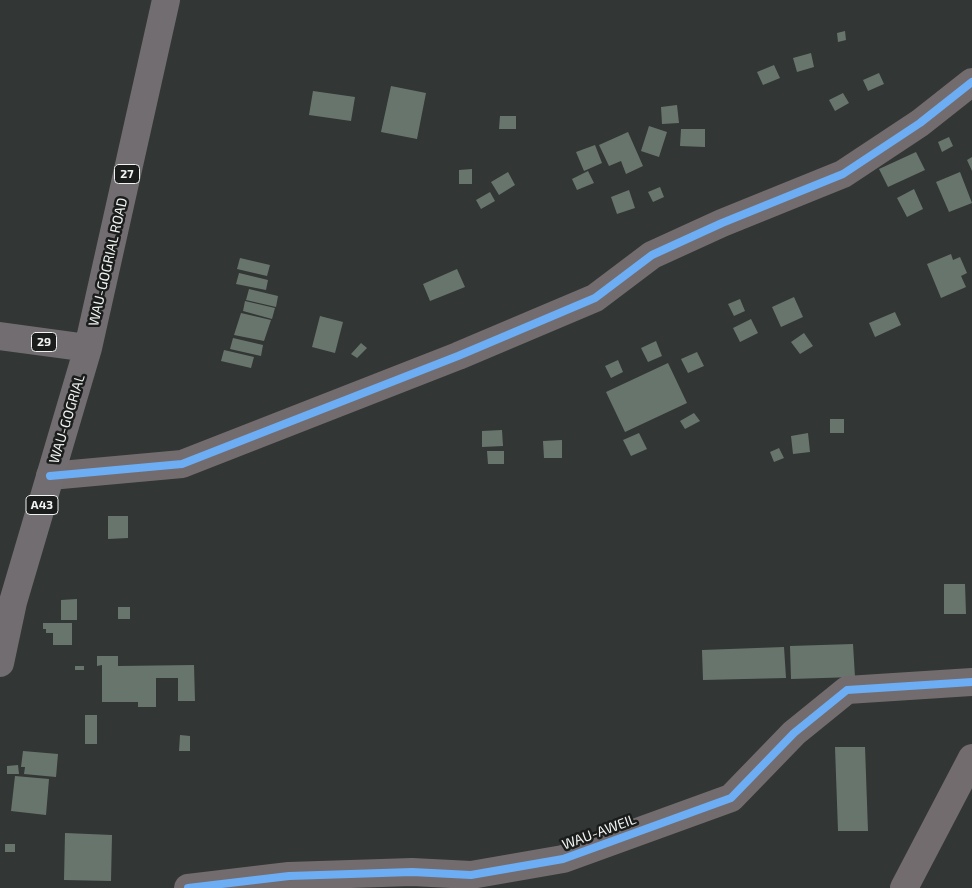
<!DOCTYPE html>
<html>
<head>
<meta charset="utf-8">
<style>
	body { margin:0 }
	canvas { display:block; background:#323634 }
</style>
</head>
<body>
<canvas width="972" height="888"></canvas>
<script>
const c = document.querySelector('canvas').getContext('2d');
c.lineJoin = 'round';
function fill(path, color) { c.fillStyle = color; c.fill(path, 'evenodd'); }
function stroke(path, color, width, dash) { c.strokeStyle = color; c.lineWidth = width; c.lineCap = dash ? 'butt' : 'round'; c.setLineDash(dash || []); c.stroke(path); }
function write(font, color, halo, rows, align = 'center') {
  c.font = font + ' "Exo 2",sans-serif'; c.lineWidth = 5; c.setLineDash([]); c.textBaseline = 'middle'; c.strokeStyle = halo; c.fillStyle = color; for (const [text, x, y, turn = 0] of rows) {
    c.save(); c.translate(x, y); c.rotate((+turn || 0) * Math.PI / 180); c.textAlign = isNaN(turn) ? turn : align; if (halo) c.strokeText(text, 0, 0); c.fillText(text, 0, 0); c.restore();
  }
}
const building = new Path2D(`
	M845 31 846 40 838 42 837 33Z
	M811 53 814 67 797 72 793 58Z
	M774 65 780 78 763 85 757 72Z
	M879 73 884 84 868 91 863 80Z
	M391 86 426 93 417 139 381 132Z
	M313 91 355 97 351 121 309 115Z
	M843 93 849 103 835 111 829 100Z
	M677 105 679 123 662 124 661 107Z
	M500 116H516V129H499Z
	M649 126 667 132 659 157 641 151Z
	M681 129H705V147L680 146Z
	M628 132 643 166 626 174 621 161 609 166 599 145Z
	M949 137 953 146 942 152 938 142Z
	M595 145 602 163 584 171 576 152Z
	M916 152 925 170 888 187 879 169Z
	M972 157V171L967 160Z
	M472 169V184H459V170Z
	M588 171 594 183 577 190 572 179Z
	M508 172 515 185 499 195 491 182Z
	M960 172 972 203 949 212 936 182Z
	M660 187 664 197 653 202 648 192Z
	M914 189 923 209 907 217 897 198Z
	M629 190 635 208 617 214 611 197Z
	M490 192 495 201 481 209 476 200Z
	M951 254 953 260 960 257 967 273 961 276 966 287 941 298 927 264Z
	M240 258 270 265 267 276 237 269Z
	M457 269 465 287 430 301 423 284Z
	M239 273 268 280 266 290 236 284Z
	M249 289 278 296 276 307 246 300Z
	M794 297 803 317 781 327 772 307Z
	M740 299 745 311 734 316 728 304Z
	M245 301 275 308 272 319 243 311Z
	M895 312 901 325 875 337 869 323Z
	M241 313 271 320 264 341 234 335Z
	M320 316 343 322 335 353 312 347Z
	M751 319 758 333 740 342 733 328Z
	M804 333 813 346 800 354 791 342Z
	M233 338 263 345 261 356 230 349Z
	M656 341 662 356 648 362 641 348Z
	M361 343 367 348 357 358 351 354Z
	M224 350 254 357 251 368 221 361Z
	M697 352 704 366 688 373 681 359Z
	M618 360 623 372 611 378 605 366Z
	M668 363 687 403 625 432 606 392Z
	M694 413 700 421 685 429 680 421Z
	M830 419H844V433H830Z
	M502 430 503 446 482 447V431Z
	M639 433 647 449 631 456 623 440Z
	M808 433 810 452 793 454 791 436Z
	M562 440V458H544L543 441Z
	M779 448 784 458 774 462 770 452Z
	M487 451H504V464H488Z
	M108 516H128V538L108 539Z
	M944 584H965L966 614H944Z
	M77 599V620H61V600Z
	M118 607H130V619H118Z
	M43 623H72V645H53V633H46V629H43Z
	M853 644 855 677 791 679 790 646Z
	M784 647 786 678 703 680 702 650Z
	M97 656H118V666L194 665 195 701H178V678H156V707H138V702H102V665L97 666Z
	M75 666H84V670H75Z
	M85 715H97V744H85Z
	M180 735 190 736V751H179Z
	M835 747H865L868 831H838Z
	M23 751 58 754 56 777 24 774 25 767H21Z
	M18 765 19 774H7V766Z
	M15 776 49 779 46 815 11 811Z
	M65 833 112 835 111 881 64 880Z
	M5 844H15V852H5Z`);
const minor = new Path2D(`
	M50 476 182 464 458 356 595 298 652 255 722 223 843 174 920 123 972 82
	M188 888 289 876 412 872 471 875 563 859 731 798 794 733 847 690 972 682
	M904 888 972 758`);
const primary = new Path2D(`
	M0 336 88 348
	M0 663 13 602 88 348 166 0`);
const cycleway = new Path2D(`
	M50 476 182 464 458 356 595 298 652 255 722 223 843 174 920 123 972 82
	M188 888 289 876 412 872 471 875 563 859 731 798 794 733 847 690 972 682`);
const shields = [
	[127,174,25],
	[44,342,25],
	[42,505,32]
];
const shieldNames = [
	["27",127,174],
	["29",44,342],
	["A43",42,505]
];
const streetNames = [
	["WAU-GOGRIAL ROAD",108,262,-77],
	["WAU-GOGRIAL",67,419,-73],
	["WAU-AWEIL",599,832,-20]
];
fill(building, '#68756d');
stroke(minor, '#726c6f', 28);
stroke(primary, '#726d70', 28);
stroke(cycleway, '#6dadf4', 8);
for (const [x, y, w] of shields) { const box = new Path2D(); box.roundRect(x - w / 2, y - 9.5, w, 19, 4); c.fillStyle = '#1b1d1c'; c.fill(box); stroke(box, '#f0f4f1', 1); }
write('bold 12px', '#f0f4f1', null, shieldNames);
write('14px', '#f0f4f1', '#1b1d1c', streetNames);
</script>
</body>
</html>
